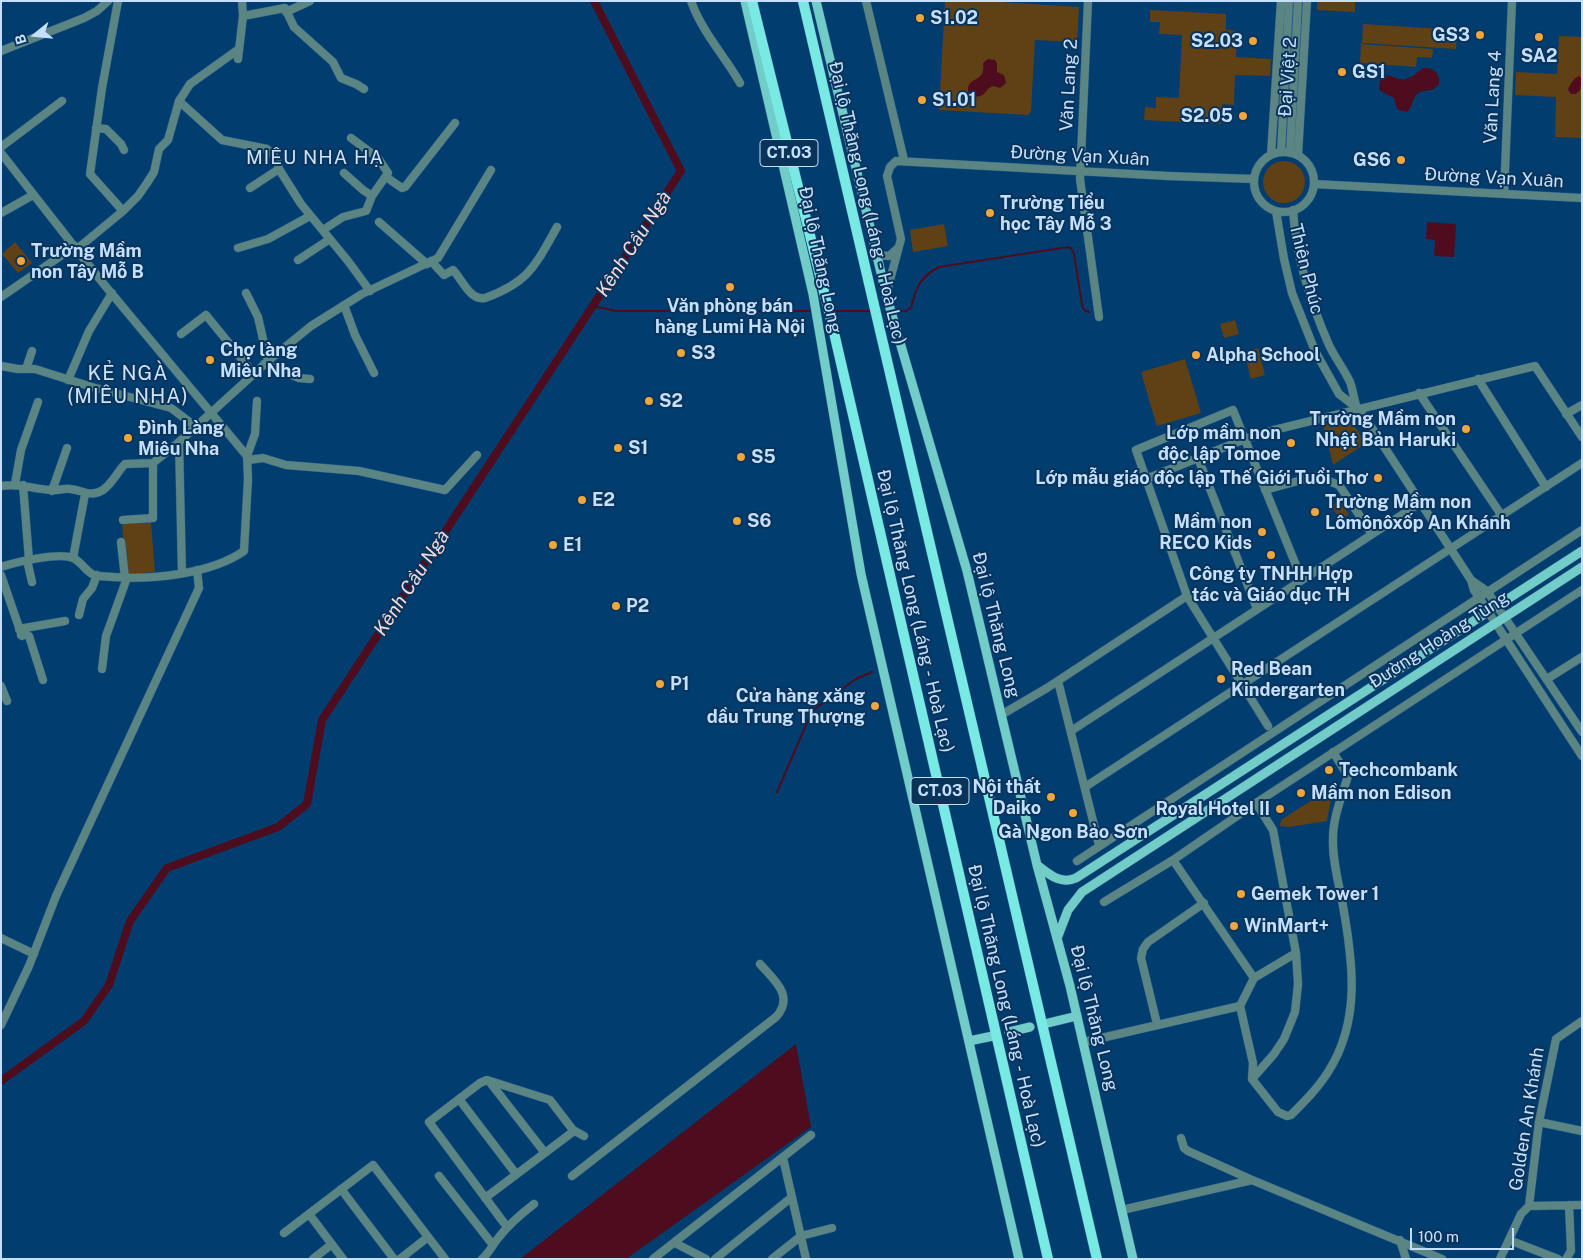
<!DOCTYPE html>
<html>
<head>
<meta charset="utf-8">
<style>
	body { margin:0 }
	#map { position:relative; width:1583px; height:1260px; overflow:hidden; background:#023d70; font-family:"Public Sans",sans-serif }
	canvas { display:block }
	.frame { position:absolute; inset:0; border:2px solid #c5e0ff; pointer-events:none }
	.north { position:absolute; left:10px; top:10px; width:50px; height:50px; -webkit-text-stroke:4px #0a335a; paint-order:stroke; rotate:253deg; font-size:14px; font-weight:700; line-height:20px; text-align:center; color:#c5e0ff }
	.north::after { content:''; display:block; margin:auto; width:18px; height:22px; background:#c5e0ff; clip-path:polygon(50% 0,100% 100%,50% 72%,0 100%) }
	.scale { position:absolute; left:1410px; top:1228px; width:104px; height:22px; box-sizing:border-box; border:2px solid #c5e0ff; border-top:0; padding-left:6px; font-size:15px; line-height:18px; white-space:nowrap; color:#c5e0ff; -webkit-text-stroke:4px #0a335a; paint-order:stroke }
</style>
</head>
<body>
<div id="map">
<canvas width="1583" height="1260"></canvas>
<div class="frame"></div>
<div class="north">B</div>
<div class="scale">100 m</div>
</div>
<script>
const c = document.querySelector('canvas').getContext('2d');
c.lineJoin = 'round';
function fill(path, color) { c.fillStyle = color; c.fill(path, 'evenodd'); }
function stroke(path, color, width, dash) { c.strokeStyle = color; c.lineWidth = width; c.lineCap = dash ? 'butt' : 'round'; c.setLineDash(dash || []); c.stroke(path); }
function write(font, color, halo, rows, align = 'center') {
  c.font = font + ' "Public Sans",sans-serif'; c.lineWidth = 4; c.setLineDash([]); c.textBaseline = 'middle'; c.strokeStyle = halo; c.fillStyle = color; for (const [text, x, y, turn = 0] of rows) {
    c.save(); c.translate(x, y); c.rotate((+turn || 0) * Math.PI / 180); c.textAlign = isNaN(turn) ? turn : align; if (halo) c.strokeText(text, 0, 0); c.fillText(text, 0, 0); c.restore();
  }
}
const green = new Path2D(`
	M945 1H985L1079 7 1077 42 1035 40 1031 111 1028 115 939 110Z
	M1317 1H1355V12L1317 10Z
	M1150 10 1226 14V30L1237 31 1236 57 1271 59 1270 76 1235 75 1234 105 1222 104 1221 124 1144 120 1145 107 1156 108V97L1179 98 1182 35 1159 34 1160 22H1150Z
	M1363 24 1457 30 1456 49 1362 43Z
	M1559 36 1582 37V138L1555 137 1556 97 1515 95 1516 72 1557 74Z
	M1361 44 1433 49 1432 58 1417 57 1416 67 1360 63Z
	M1263 182a21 21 0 1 1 42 0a21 21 0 1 1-42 0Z
	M944 224 948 246 913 252 910 230Z
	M15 242 32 263 18 273 2 254Z
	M1235 320 1239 334 1224 338 1220 324Z
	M1258 348 1265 375 1251 379 1244 351Z
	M1185 359 1201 413 1157 426 1149 400 1171 394 1149 400 1141 372Z
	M1344 418 1351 421 1366 443 1333 465 1323 424Z
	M1339 501 1349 514 1341 520 1331 506Z
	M151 522 155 572 126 574 122 524Z
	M1337 784 1330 804 1327 821 1289 827 1280 826 1281 820Z`);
const water = new Path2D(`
	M988 59 995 60 997 63V72L1004 75 1006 83 1000 88 993 86 989 88C987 90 986 92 984 94 979 98 968 98 968 89 969 76 986 83 983 63Z
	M1423 68C1434 67 1440 73 1439 84 1432 94 1425 88 1417 94 1412 99 1413 107 1407 112L1398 110 1396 106 1394 98 1382 92 1379 89 1380 80 1387 75 1403 80 1413 76Z
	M1579 76 1582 79 1580 90 1576 94H1571L1568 90C1570 84 1573 79 1579 76Z
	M1427 222 1456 224 1454 257 1434 256 1435 240 1426 239Z
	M796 1044 811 1127 626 1259H520Z`);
const stream = new Path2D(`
	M593 306 616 311H813
	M833 311H873
	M895 311H906L911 308C916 287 920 277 939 267L1068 247 1071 248 1074 254 1082 305 1084 310 1089 312
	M777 792 812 711 856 679 872 672`);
const canal = new Path2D(`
	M1 1081 84 1021 109 985 130 921 167 868 278 827 307 804 322 720 681 171 594 1`);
const minor = new Path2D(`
	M118 1 102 88 90 174 123 211
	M691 1C702 32 724 55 740 83
	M866 1 904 160
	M1088 1 1080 179 1099 317
	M286 12 310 1
	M243 16 285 8 294 27 333 62 341 78 356 84 364 89
	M1 51 84 18 97 11 108 1
	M238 59 243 16 242 1
	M179 101 222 140 267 149 277 159 279 169 301 204 348 261 370 291
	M96 128 106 129 121 144 124 150
	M1 147 62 101
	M1281 152 1289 1
	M1254 182a30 30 0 1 1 60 0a30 30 0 1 1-60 0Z
	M1 153 102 282 247 456 248 479 244 551C211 574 152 580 113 577 107 576 100 577 94 575 86 572 81 561 73 558 59 552 16 562 1 567
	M1290 153 1298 1
	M1271 155 1281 1
	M1298 155 1307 1
	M344 173 363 190 372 196
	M386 177 402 188 405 187 455 123
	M1314 184 1582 198
	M250 188 279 169
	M1504 194 1512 1
	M1293 210C1296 257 1310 302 1329 345 1335 358 1344 369 1350 382 1353 390 1354 400 1357 408
	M1276 211 1284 259 1292 293 1315 351 1339 394 1357 408 1368 422 1471 580 1474 590 1582 756
	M1 213 33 195
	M379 222 427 264
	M323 230 343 217 366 211 372 196 388 173 378 158 351 138
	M238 248 268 239 310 216
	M77 249 123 211 138 196 147 183 154 172 159 149 168 140 179 101 190 84 239 49
	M877 255 889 256 898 248
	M298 260 330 239
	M431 261 444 275 453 270C462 279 470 301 485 298 529 282 535 266 557 227
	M246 293 258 317 268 361
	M886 295 901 239 887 176 890 167 896 161 1168 176 1254 179
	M1 297 75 246
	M344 305 355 335 374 373
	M181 334 206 315 254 374
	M264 364 299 378 310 379
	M1 366 18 369H35L92 387 171 408 195 426
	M26 369 32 351
	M1478 379 1546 487
	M68 380 89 331 112 293
	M1419 393 1502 516
	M1566 414 1582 405
	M179 442 182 573
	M247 456 255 434 257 401
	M1198 458 1257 609
	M248 460 263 458 286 465 359 471 445 490 477 455
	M1146 479 1245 439 1274 430 1535 366 1582 437
	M15 484 21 450 38 402
	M23 485 29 560
	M1 486C22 483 31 489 51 490 57 491 64 488 70 489 83 490 90 498 103 490 113 483 117 472 125 464L153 463 179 442 268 361 311 326 362 294 438 258 491 170
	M1265 490 1316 476 1339 485 1372 534
	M52 491 67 448
	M123 520 153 518V463
	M121 542 125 578
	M73 558 85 494
	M27 560 32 582
	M1 575 22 636
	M1471 580 1487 591 1497 606 1582 732
	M79 615 83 599 92 588 97 575
	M19 629 65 621
	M21 635 26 634 29 636 43 680
	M102 669 106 636 127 578
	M1547 679 1582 657
	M1058 681 1099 845
	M1 686 7 701
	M1001 715 1047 688 1187 596
	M1268 726 1187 596 1136 450 1233 410 1302 580
	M1071 731 1420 503
	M1085 787 1582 463
	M1173 860 1254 978
	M1077 861 1582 530
	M1104 902 1173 860 1256 803 1582 590
	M1 938 34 954
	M1240 1006 1253 1063 1252 1079 1278 1112 1287 1116 1291 1115C1305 1101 1318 1088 1328 1072 1361 1021 1353 962 1343 906 1339 884 1332 860 1333 838 1333 817 1342 796 1348 776L1333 752
	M1157 1024 1141 958 1143 949 1148 942 1204 903
	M1 1025 29 966 56 896 199 588 197 570
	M1084 1042 1240 1006 1254 978 1296 953
	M1252 1079 1274 1054 1284 1039 1295 1012 1298 984 1296 953 1273 830 1256 803
	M489 1081 545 1153
	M459 1099 516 1174
	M1539 1122 1582 1131
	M1181 1138 1184 1148 1188 1151 1252 1180 1442 1259
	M783 1158 806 1259
	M439 1176 493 1245
	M572 1176 776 1017C795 996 774 980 760 964
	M341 1189 394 1259
	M485 1198 574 1131
	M1529 1206 1582 1205
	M1122 1210 1252 1180
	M309 1214 343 1259
	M504 1223 429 1122 480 1083 487 1080 550 1100 573 1130 584 1136
	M284 1233 373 1165 445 1259
	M1400 1240 1406 1259
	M1509 1240 1558 1259
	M675 1243 706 1259
	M313 1259 332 1244
	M400 1259 428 1237
	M482 1259C490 1252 493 1244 499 1237 509 1224 521 1214 534 1204
	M653 1259 811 1135
	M715 1259 792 1197
	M772 1259 801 1236 832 1228
	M1500 1259 1521 1214 1529 1206 1539 1122 1556 1039 1582 1021
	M1566 1259 1571 1251 1569 1205`);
const major = new Path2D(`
	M745 1 813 294 861 574 1019 1259
	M816 1 887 298 967 571 1037 865 1070 986 1133 1259
	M1037 865C1049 874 1060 885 1076 878L1582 551
	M1058 936 1068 910 1082 892 1582 567
	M1044 1024 1077 1016
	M1009 1032 1030 1027
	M969 1041 993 1036`);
const highway = new Path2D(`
	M752 1 832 324 1048 1259
	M803 1 1097 1259`);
const markers = [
	[920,18,5,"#f0a63f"],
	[1480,35,5,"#f0a63f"],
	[1539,37,5,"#f0a63f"],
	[1253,41,5,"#f0a63f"],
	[1342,72,5,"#f0a63f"],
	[922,100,5,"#f0a63f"],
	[1243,116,5,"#f0a63f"],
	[1401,160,5,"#f0a63f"],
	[990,213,5,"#f0a63f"],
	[21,261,5,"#f0a63f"],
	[730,287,5,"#f0a63f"],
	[681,353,5,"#f0a63f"],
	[1196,355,5,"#f0a63f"],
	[210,360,5,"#f0a63f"],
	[649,401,5,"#f0a63f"],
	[1466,429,5,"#f0a63f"],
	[128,438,5,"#f0a63f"],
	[1291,443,5,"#f0a63f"],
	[618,448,5,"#f0a63f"],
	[741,457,5,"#f0a63f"],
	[1378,478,5,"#f0a63f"],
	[582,500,5,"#f0a63f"],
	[1315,512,5,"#f0a63f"],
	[737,521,5,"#f0a63f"],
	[1262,532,5,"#f0a63f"],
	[553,545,5,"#f0a63f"],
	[1271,555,5,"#f0a63f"],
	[616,606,5,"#f0a63f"],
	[1221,679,5,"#f0a63f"],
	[660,684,5,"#f0a63f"],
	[875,706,5,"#f0a63f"],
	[1329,770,5,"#f0a63f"],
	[1301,793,5,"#f0a63f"],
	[1051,797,5,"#f0a63f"],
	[1280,809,5,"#f0a63f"],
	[1073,813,5,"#f0a63f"],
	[1241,894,5,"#f0a63f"],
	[1234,926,5,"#f0a63f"]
];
const shields = [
	[789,153,58],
	[940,791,58]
];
const shieldNames = [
	["CT.03",789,153],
	["CT.03",940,791]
];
const poiNames = [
	["S1.02",930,18],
	["GS3",1470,35,"right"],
	["S2.03",1243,41,"right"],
	["SA2",1539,56,"center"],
	["GS1",1352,72],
	["S1.01",932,100],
	["S2.05",1233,116,"right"],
	["GS6",1391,160,"right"],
	["Trường Tiểu",1000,203],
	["học Tây Mỗ 3",1000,224],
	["Trường Mầm",31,251],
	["non Tây Mỗ B",31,272],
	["Văn phòng bán",730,306,"center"],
	["hàng Lumi Hà Nội",730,327,"center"],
	["Chợ làng",220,350],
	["Miêu Nha",220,371],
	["S3",691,353],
	["Alpha School",1206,355],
	["S2",659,401],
	["Trường Mầm non",1456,419,"right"],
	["Nhật Bản Haruki",1456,440,"right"],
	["Đình Làng",138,428],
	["Miêu Nha",138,449],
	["Lớp mầm non",1281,433,"right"],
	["độc lập Tomoe",1281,454,"right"],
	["S1",628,448],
	["S5",751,457],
	["Lớp mẫu giáo độc lập Thế Giới Tuổi Thơ",1368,478,"right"],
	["E2",592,500],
	["Trường Mầm non",1325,502],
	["Lômônôxốp An Khánh",1325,523],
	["S6",747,521],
	["Mầm non",1252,522,"right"],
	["RECO Kids",1252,543,"right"],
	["E1",563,545],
	["Công ty TNHH Hợp",1271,574,"center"],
	["tác và Giáo dục TH",1271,595,"center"],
	["P2",626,606],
	["Red Bean",1231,669],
	["Kindergarten",1231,690],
	["P1",670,684],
	["Cửa hàng xăng",865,696,"right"],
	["dầu Trung Thượng",865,717,"right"],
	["Techcombank",1339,770],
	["Nội thất",1041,787,"right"],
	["Daiko",1041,808,"right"],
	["Mầm non Edison",1311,793],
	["Royal Hotel II",1270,809,"right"],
	["Gà Ngon Bảo Sơn",1073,832,"center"],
	["Gemek Tower 1",1251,894],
	["WinMart+",1244,926]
];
const streetNames = [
	["Đại Việt 2",1288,77,-86],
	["Văn Lang 2",1069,85,-87],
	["Văn Lang 4",1493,97,-87],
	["Đường Vạn Xuân",1080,156,3],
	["Đường Vạn Xuân",1494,178,3],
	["Đại lộ Thăng Long (Láng - Hoà Lạc)",867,203,77],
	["Đại lộ Thăng Long",820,260,78],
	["Thiên Phúc",1306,269,76],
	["Đại lộ Thăng Long (Láng - Hoà Lạc)",915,611,77],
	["Đại lộ Thăng Long",996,625,76],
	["Đường Hoàng Tùng",1439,640,-33],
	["Đại lộ Thăng Long (Láng - Hoà Lạc)",1006,1006,77],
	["Đại lộ Thăng Long",1094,1018,76],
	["Golden An Khánh",1527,1119,-81]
];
const neighbourhoodNames = [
	["MIÊU NHA HẠ",315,158]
];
const waterNames = [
	["Kênh Cầu Ngà",634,244,-57],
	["Kênh Cầu Ngà",412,583,-57]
];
const quarterNames = [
	["KẺ NGÀ",128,374],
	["(MIÊU NHA)",128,397]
];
fill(green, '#604115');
fill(water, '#4e0d1e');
stroke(stream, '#4e0d1e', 2);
stroke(canal, '#4e0d1e', 8);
stroke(minor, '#255a8a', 9);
stroke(major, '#255a8a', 10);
stroke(highway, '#255a8a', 11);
stroke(minor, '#5b8583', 8);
stroke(major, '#72cdc8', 9);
stroke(highway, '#79e9e4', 10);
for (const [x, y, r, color] of markers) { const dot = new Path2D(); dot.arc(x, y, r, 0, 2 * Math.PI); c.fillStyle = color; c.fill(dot); stroke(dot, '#0a335a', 2); }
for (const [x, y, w] of shields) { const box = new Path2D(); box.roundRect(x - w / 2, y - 13.5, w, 27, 4); c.fillStyle = '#0a335a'; c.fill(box); stroke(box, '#c5e0ff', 1); }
write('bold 16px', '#c5e0ff', null, shieldNames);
write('bold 18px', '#c5e0ff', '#0a335a', poiNames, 'left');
write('18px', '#c5e0ff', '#0a335a', streetNames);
c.letterSpacing = '1px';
write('19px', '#cde3fc', '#0a335a', neighbourhoodNames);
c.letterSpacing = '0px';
write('italic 19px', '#f5dadd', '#0a335a', waterNames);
c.letterSpacing = '1px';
write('20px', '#cde3fc', '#0a335a', quarterNames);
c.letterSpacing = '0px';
</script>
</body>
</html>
